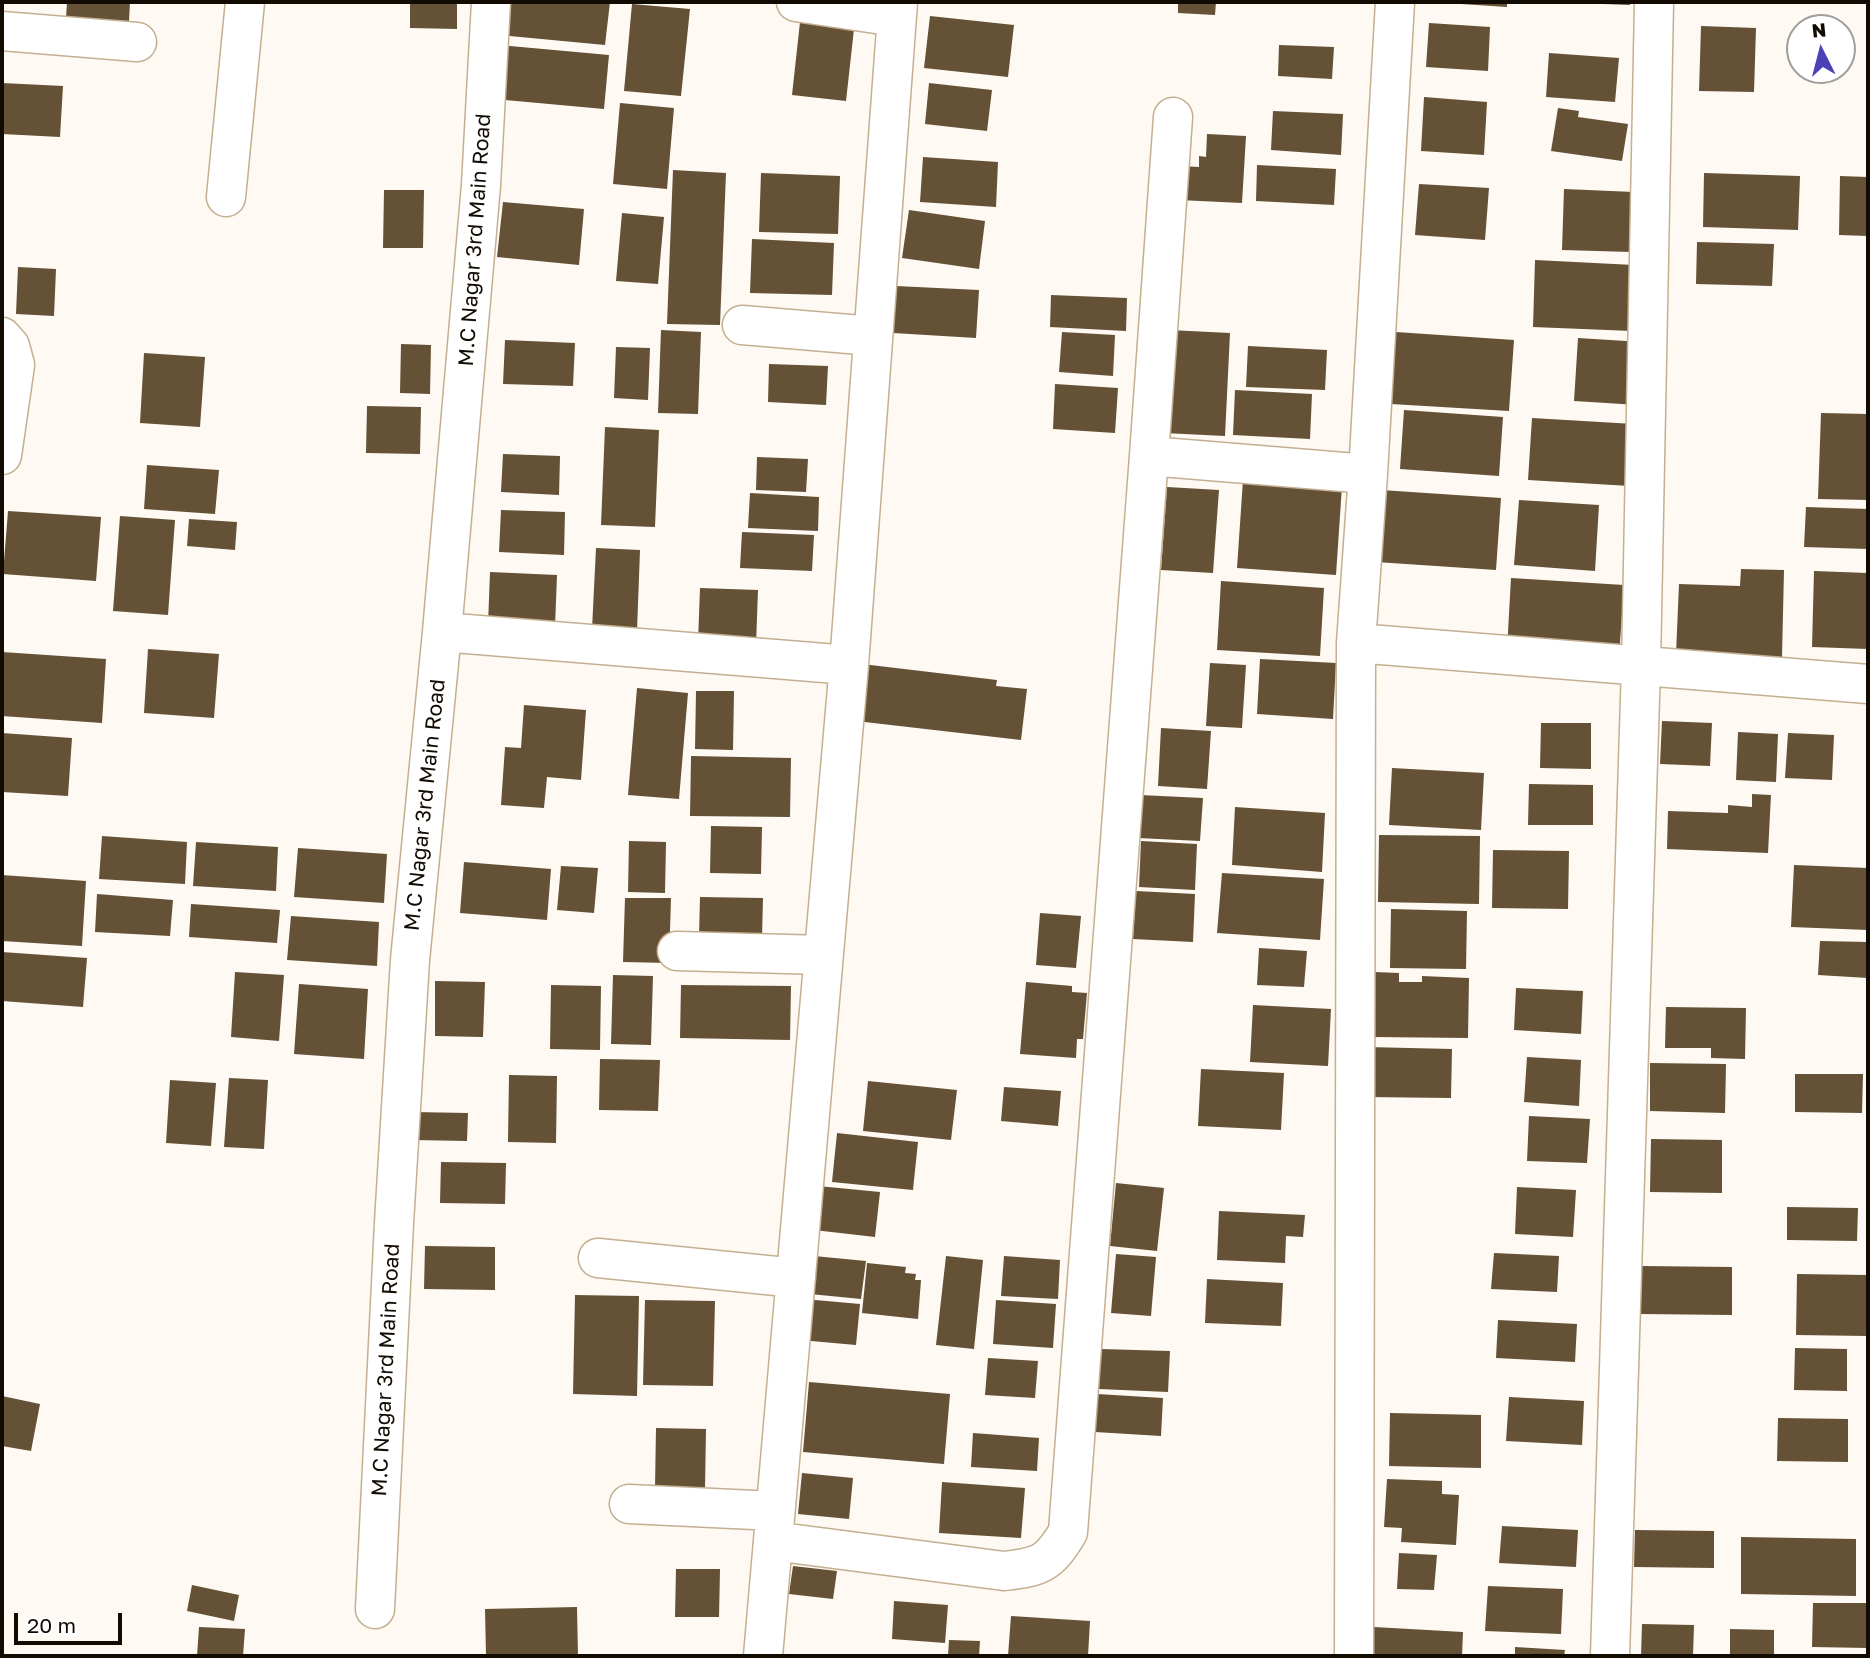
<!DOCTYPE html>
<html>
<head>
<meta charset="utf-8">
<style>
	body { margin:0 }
	#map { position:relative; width:1870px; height:1658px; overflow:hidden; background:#fef9f3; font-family:"Golos Text",sans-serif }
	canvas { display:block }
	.frame { position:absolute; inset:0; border:4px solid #120b02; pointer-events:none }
	.north { position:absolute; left:1786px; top:14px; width:70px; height:70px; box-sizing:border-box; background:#fff; border:2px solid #a09d9a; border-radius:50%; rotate:354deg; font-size:19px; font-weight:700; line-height:28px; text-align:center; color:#120b02 }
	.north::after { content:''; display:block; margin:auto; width:24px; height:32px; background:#4c42b8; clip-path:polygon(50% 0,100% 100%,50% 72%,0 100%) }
	.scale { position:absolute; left:14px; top:1613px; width:108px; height:32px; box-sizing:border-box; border:4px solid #120b02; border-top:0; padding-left:9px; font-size:21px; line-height:24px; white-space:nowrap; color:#120b02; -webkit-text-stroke:5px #fff; paint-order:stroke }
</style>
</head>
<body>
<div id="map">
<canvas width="1870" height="1658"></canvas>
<div class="frame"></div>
<div class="north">N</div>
<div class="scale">20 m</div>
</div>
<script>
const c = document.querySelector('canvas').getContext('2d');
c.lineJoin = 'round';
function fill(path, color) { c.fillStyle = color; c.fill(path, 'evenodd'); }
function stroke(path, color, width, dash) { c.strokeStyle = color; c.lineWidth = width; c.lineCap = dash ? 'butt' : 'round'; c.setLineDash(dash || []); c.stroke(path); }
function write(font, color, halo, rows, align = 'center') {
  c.font = font + ' "Golos Text",sans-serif'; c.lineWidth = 7; c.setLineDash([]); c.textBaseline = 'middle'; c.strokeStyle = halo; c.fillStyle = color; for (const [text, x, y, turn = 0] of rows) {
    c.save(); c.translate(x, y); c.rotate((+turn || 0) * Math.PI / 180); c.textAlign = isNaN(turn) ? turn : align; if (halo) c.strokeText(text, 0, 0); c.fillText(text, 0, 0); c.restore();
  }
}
const building = new Path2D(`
	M67 2H130L129 21 66 18Z
	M410 2H457V29L410 28Z
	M502 2H610L605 45 499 35Z
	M1178 2H1216L1215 15 1178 13Z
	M1461 2H1507V7L1461 4Z
	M1603 2H1630V5L1603 4Z
	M632 4 690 9 681 96 624 91Z
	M930 16 1014 25 1008 77 924 68Z
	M800 22 854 29 846 101 792 95Z
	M1429 23 1490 27 1488 71 1426 67Z
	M1701 26 1756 28 1754 92 1699 91Z
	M499 45 609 55 604 109 494 99Z
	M1279 45 1334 47 1332 79 1278 76Z
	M1549 53 1619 58 1615 102 1546 97Z
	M2 83 63 86 60 137 2 134Z
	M929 83 992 90 987 131 925 124Z
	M1424 97 1487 102 1484 155 1421 151Z
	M620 103 674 108 667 189 613 184Z
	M1558 108 1579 111 1578 117 1628 124 1622 161 1551 151Z
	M1273 111 1343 114 1341 155 1271 150Z
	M1207 134 1246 136 1242 203 1179 200 1181 166 1199 167V156L1206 157Z
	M923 157 998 162 996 207 920 202Z
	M1257 165 1336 169 1334 205 1256 201Z
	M673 170 726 173 720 325 667 324Z
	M761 173 840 176 838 234 759 232Z
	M1704 173 1800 176 1798 230 1703 227Z
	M1840 176 1868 177V236L1839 235Z
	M1419 184 1489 188 1485 240 1415 235Z
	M1564 189 1634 192 1631 252 1562 250Z
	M384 190H424L423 248H383Z
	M503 202 584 209 579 265 497 257Z
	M909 210 985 221 979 269 902 258Z
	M622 213 664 217 658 284 616 281Z
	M752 239 834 243 832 295 750 293Z
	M1697 242 1774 244 1772 286 1696 284Z
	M1535 260 1634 265 1632 331 1533 327Z
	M18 267 56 269 54 316 16 314Z
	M896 286 979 290 976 338 893 333Z
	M1051 295 1127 298 1126 331 1050 327Z
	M661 330 701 332 698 414 658 413Z
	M1169 330 1230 333 1225 436 1164 433Z
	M1062 332 1115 335 1113 376 1059 372Z
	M1396 332 1514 340 1509 411 1391 404Z
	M1578 338 1642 342 1638 405 1574 401Z
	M505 340 575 343 573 386 503 384Z
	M401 344 431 345 430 394 400 393Z
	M1248 346 1327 350 1325 390 1246 387Z
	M616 347 650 348 648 400 614 398Z
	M144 353 205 357 200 427 140 423Z
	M769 364 828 366 826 405 768 402Z
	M1055 384 1118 388 1115 433 1053 429Z
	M1235 390 1312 394 1310 439 1233 435Z
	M367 406 421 407 420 454 366 453Z
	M1404 410 1503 417 1499 476 1400 469Z
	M1821 413 1868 414V500L1818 499Z
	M1532 418 1634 424 1630 486 1528 480Z
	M605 427 659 430 655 527 601 525Z
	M503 454 560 456 559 495 501 492Z
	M757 457 808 459 806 492 756 490Z
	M147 465 219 470 215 514 144 509Z
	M1243 480 1342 486 1336 575 1237 568Z
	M1167 487 1219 490 1213 573 1161 570Z
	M1381 490 1501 498 1496 570 1376 562Z
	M750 493 819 497 818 531 748 528Z
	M1519 500 1599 505 1595 571 1514 565Z
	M1806 507 1868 509V549L1804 547Z
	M501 510 565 512 564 555 499 552Z
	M8 511 101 517 96 581 3 574Z
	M120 516 175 520 168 615 113 611Z
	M189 519 237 522 235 550 187 546Z
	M742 532 814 535 812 571 740 568Z
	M596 548 640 550 637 631 592 629Z
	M1741 569 1784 570 1782 657 1676 654 1679 584 1740 586Z
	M1814 571 1868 573V649L1812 647Z
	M490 572 557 575 555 627 488 625Z
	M1511 578 1624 585 1619 657 1507 650Z
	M1221 581 1324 588 1320 656 1217 650Z
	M700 588 758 590 756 645 698 643Z
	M148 649 219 654 214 718 144 713Z
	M2 652 106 659 102 723 2 716Z
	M1260 659 1336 663 1333 719 1257 714Z
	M1210 663 1246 665 1242 728 1206 726Z
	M862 664 997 680 996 686 1027 689 1021 740 856 721Z
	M637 688 688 693 679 799 628 795Z
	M696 691H734L733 750 695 749Z
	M524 705 586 710 581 780 547 777 544 808 501 805 505 747 521 748Z
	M1662 721 1712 723 1710 766 1660 764Z
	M1541 723H1591V769L1540 768Z
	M1161 728 1211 731 1207 789 1158 786Z
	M1738 732 1778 734 1776 782 1736 780Z
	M2 733 72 738 68 796 2 792Z
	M1788 733 1834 735 1832 780 1785 778Z
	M691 756 791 758 790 817 690 816Z
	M1392 768 1484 773 1481 830 1389 825Z
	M1529 784 1593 785V825H1528Z
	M1752 794 1771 795 1768 853 1667 849 1668 811 1728 813V805L1752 807Z
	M1140 795 1203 798 1200 841 1138 838Z
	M1235 807 1325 813 1322 872 1232 865Z
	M711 826 762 827 761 874 710 873Z
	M1379 835 1480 836 1479 904 1378 902Z
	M102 836 187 842 185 884 99 879Z
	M629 841 666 842 665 893 628 892Z
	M1141 841 1197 844 1195 890 1139 887Z
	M196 842 278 847 276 891 193 886Z
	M298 848 387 854 384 903 294 897Z
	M1493 850 1569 851 1568 909 1492 908Z
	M464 862 551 869 547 920 460 913Z
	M1794 865 1868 868V930L1791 927Z
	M561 866 598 868 594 913 557 910Z
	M1222 873 1324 879 1320 940 1217 933Z
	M2 875 86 881 82 946 2 941Z
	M1136 891 1195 894 1193 942 1133 939Z
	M97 894 173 900 170 936 95 932Z
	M700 897 763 898 762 938 699 937Z
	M625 898H671L669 963 623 962Z
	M191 904 280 910 277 943 189 937Z
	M1391 909 1467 911 1466 969 1390 968Z
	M1040 913 1081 916 1076 968 1036 965Z
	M291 916 379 922 377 966 287 960Z
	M1820 941 1868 942V978L1818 975Z
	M1259 948 1307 951 1304 987 1257 985Z
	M2 952 87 958 83 1007 2 1001Z
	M235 972 284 975 279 1041 231 1037Z
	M1374 972 1399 973V982H1422V976L1469 978 1468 1038 1373 1037Z
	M613 975 653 976 651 1045 611 1044Z
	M435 981 485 982 483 1037 435 1036Z
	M1026 982 1072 986V992L1087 993 1083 1039H1077L1076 1058 1020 1054Z
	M299 984 368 989 364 1059 294 1054Z
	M551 985 601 986 600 1050 550 1049Z
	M681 985 791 986 790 1040 680 1038Z
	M1516 988 1583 991 1581 1034 1514 1030Z
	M1253 1005 1331 1009 1328 1066 1250 1062Z
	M1666 1007 1746 1008 1745 1059 1711 1058V1048H1665Z
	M1367 1047 1452 1049 1451 1098 1366 1097Z
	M1527 1057 1581 1060 1579 1106 1524 1102Z
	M600 1059 660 1060 658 1111 599 1110Z
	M1650 1063 1726 1064 1725 1113 1650 1111Z
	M1201 1069 1284 1073 1281 1130 1198 1126Z
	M1795 1074H1863L1862 1113 1795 1112Z
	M509 1075 557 1076 556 1143 508 1142Z
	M229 1078 268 1080 264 1149 224 1147Z
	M170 1080 216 1083 211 1146 166 1143Z
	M868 1081 957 1090 951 1140 863 1131Z
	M1004 1087 1061 1091 1058 1126 1001 1121Z
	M413 1112 468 1113 467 1141 413 1140Z
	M1529 1116 1590 1119 1587 1163 1527 1161Z
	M837 1133 918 1142 913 1190 832 1182Z
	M1651 1139 1722 1140V1193L1650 1192Z
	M441 1162 506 1163 505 1204 440 1203Z
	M1116 1183 1164 1188 1157 1251 1110 1246Z
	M818 1186 880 1192 875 1237 814 1230Z
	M1517 1187 1576 1190 1573 1237 1515 1234Z
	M1787 1207 1858 1208 1857 1241 1787 1240Z
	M1219 1211 1305 1215 1303 1237 1286 1236 1285 1263 1217 1260Z
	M425 1246 495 1247V1290L424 1289Z
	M1494 1253 1559 1256 1557 1292 1491 1289Z
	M1116 1254 1156 1257 1151 1316 1111 1313Z
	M814 1256 866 1261 861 1299 810 1294Z
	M946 1256 983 1260 974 1349 936 1345Z
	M1004 1256 1060 1260 1058 1299 1001 1296Z
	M867 1263 906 1267 905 1273 916 1274 915 1280H921L918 1319 862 1313Z
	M1641 1266 1732 1267V1315L1640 1314Z
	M1797 1274 1868 1275V1336L1796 1335Z
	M1207 1279 1283 1283 1281 1326 1205 1323Z
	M575 1295 639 1296 637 1396 573 1394Z
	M804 1299 860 1304 856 1345 800 1340Z
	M645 1300 715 1301 713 1386 643 1385Z
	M996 1300 1056 1304 1053 1348 993 1344Z
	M1498 1320 1577 1324 1575 1362 1496 1358Z
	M1795 1348 1847 1349V1391L1794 1390Z
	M1101 1349 1170 1351 1168 1392 1099 1389Z
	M988 1358 1038 1361 1035 1398 985 1395Z
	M809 1382 950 1394 944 1464 803 1452Z
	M1097 1394 1163 1398 1161 1436 1095 1432Z
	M2 1396 40 1404 31 1451 2 1446Z
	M1509 1397 1584 1401 1582 1445 1506 1441Z
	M1390 1413 1481 1415V1468L1389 1466Z
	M1778 1418 1848 1419V1462L1777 1461Z
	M656 1428 706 1429 705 1489 655 1488Z
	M973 1433 1039 1438 1037 1471 971 1467Z
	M802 1473 853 1478 849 1519 798 1514Z
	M1387 1479 1442 1481V1494L1459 1495 1456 1545 1401 1542 1402 1528 1384 1527Z
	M942 1482 1025 1488 1021 1538 939 1533Z
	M1502 1526 1578 1530 1576 1567 1499 1563Z
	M1635 1530 1714 1531V1568L1634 1567Z
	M1741 1537 1856 1539V1596L1741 1594Z
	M1399 1553 1437 1555 1434 1590 1397 1589Z
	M793 1566 837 1571 833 1599 789 1594Z
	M676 1569H720L719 1617H675Z
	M192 1585 239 1595 234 1621 187 1611Z
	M1488 1586 1563 1589 1561 1634 1485 1631Z
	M894 1601 948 1605 945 1643 892 1639Z
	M1813 1603H1868V1648L1812 1647Z
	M577 1607 578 1656H486L485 1609Z
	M1011 1616 1090 1621 1088 1656H1008Z
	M1642 1624 1694 1625 1693 1656H1641Z
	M199 1627 245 1629 243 1656H197Z
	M1374 1627 1463 1632 1462 1656H1372Z
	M1730 1629 1774 1630V1656H1730Z
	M949 1640 980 1641 979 1656H948Z
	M1515 1647 1565 1650 1564 1656H1515Z`);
const minor = new Path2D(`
	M796 2 896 17
	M2 31 137 42
	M226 197 245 2
	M742 325 873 336
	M2 337 10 346 15 365 2 455
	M1149 456 1173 117
	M442 632 849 665
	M1356 643 1868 684
	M677 951 824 955
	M598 1258 796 1278
	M629 1504 775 1511
	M773 1541 1004 1571C1040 1567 1049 1564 1068 1532L1149 456 1368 474
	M375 1609 394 1223 410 960 442 632 481 185 491 2
	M763 1656 849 665 898 2
	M1354 1656 1356 643 1368 474 1395 2
	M1610 1656 1641 666 1654 2`);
const streetNames = [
	["M.C Nagar 3rd Main Road",475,240,-86],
	["M.C Nagar 3rd Main Road",425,805,-84],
	["M.C Nagar 3rd Main Road",386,1370,-87]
];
fill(building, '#645136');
stroke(minor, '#c4af91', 41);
stroke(minor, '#fff', 38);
write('21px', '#120b02', '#fff', streetNames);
</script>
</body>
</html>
